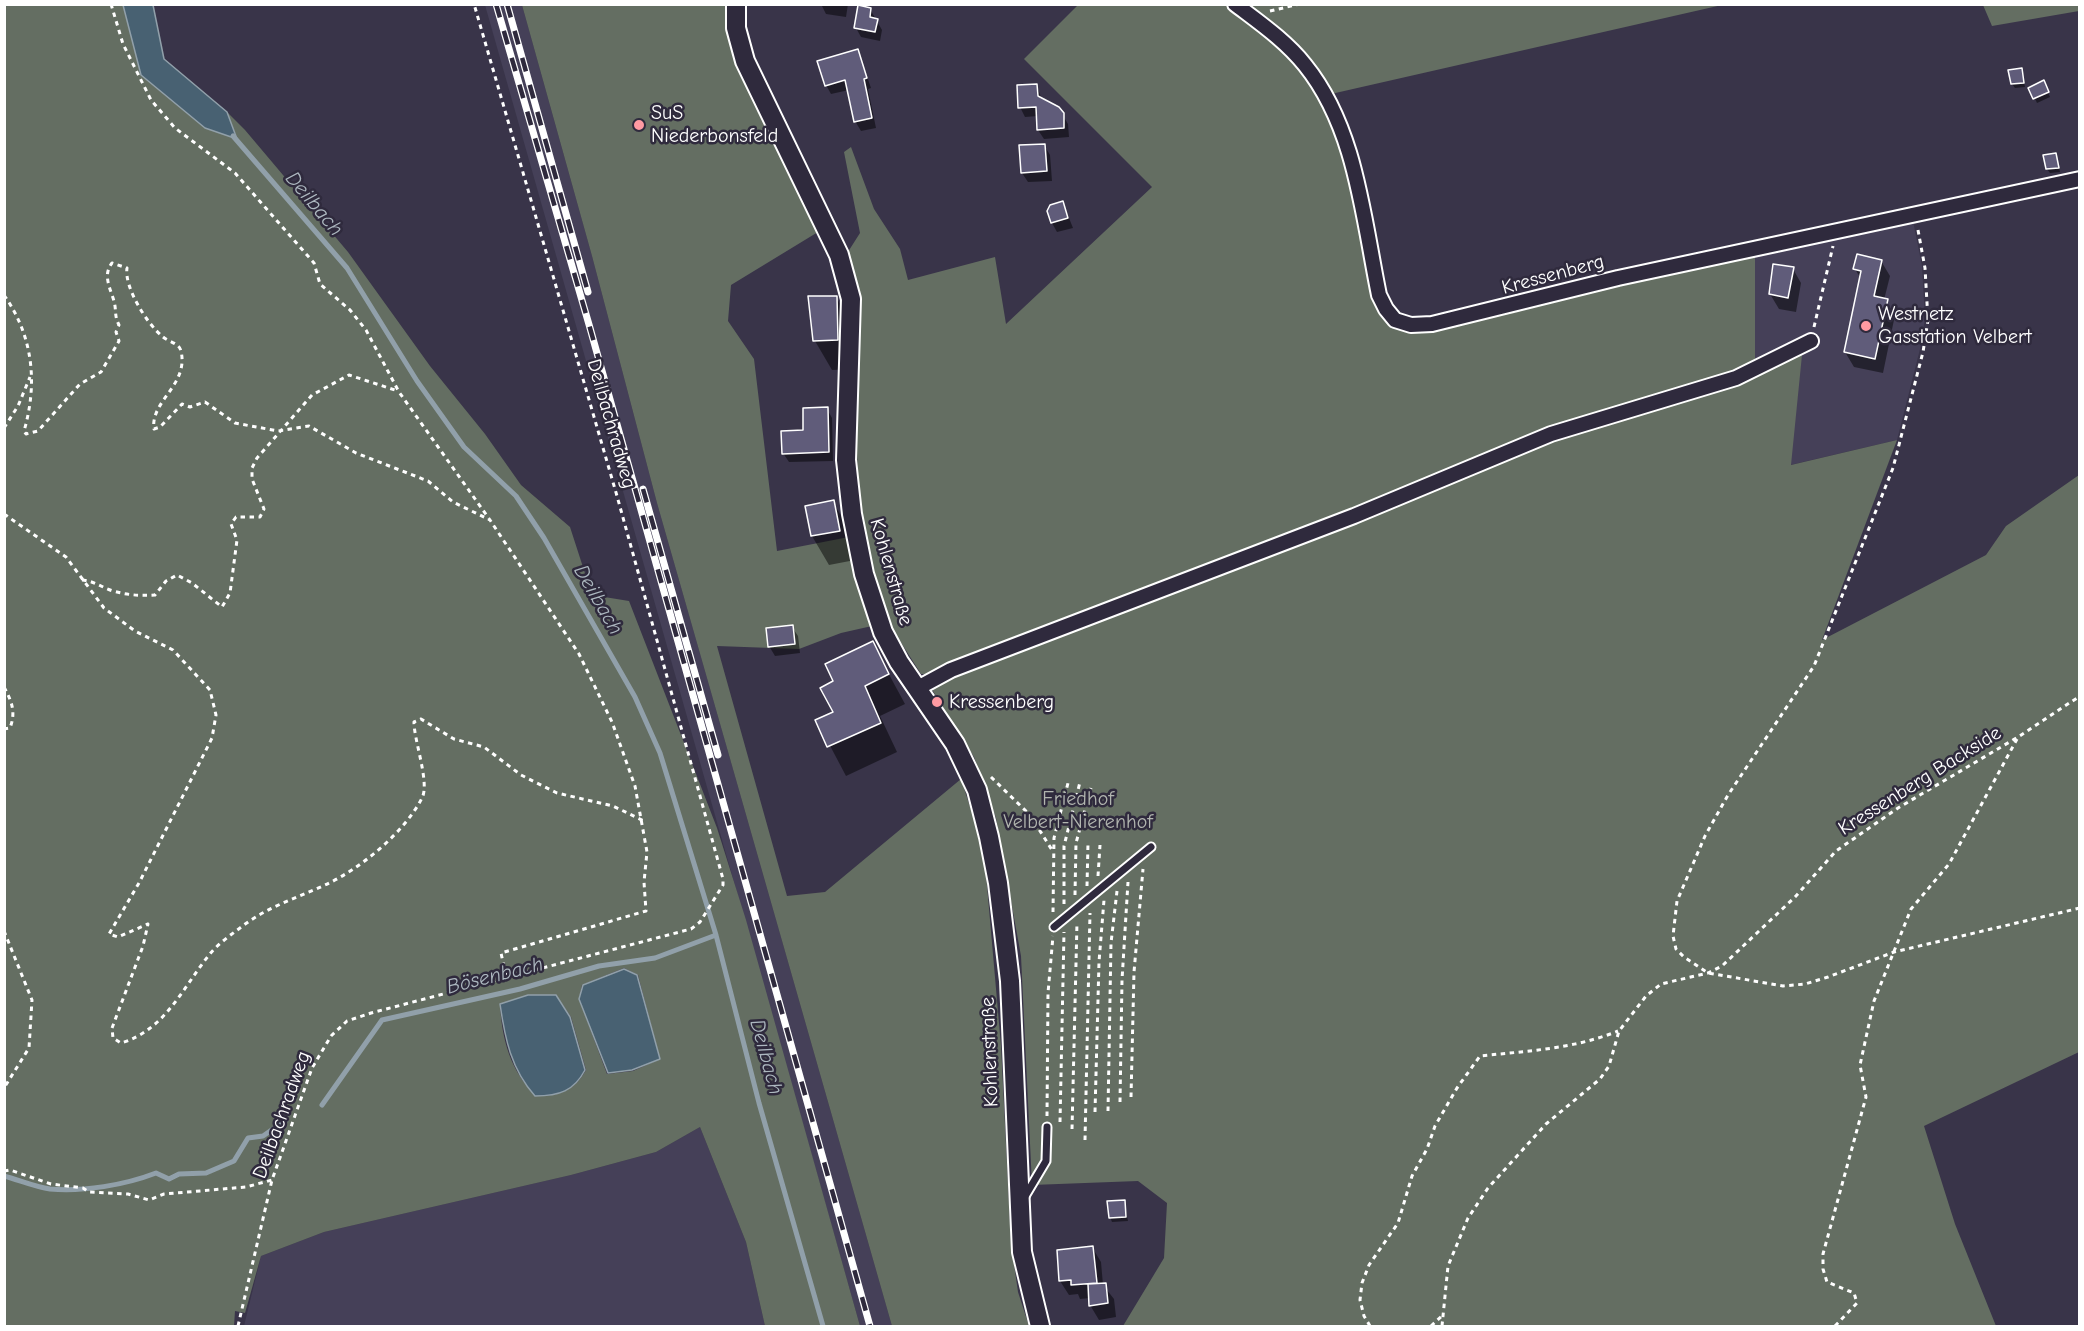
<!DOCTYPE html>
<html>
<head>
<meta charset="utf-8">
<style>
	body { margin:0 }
	#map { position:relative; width:2084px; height:1331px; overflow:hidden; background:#393449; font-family:"Comic Neue",sans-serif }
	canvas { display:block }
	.frame { position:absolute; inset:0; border:6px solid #fff; pointer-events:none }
</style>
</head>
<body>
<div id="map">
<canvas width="2084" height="1331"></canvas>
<div class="frame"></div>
</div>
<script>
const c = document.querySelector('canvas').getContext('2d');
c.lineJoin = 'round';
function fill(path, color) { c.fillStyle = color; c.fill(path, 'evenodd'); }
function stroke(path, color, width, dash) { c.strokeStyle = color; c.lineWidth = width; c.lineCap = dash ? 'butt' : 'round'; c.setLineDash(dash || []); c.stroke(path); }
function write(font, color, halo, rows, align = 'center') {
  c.font = font + ' "Comic Neue",sans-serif'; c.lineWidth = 5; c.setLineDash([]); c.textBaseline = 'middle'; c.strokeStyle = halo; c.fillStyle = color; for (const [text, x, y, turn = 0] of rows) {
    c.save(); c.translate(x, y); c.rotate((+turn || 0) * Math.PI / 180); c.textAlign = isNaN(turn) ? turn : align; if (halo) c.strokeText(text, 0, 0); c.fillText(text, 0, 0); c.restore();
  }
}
const built = new Path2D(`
	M485 5H522L592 256 657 503 892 1326H860Z
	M1913 221 1922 266 1925 319 1920 349 1897 440 1790 465 1803 341 1755 363V253Z
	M700 1127 746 1242 765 1326H244L261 1256 324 1232 571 1175 656 1152Z`);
const green = new Path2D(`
	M5 5H124L141 75 237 138 227 112 245 130 348 252 430 366 485 434 521 485 570 527 592 595 629 601 717 828 746 920 860 1326H765L746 1242 700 1127 656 1152 571 1175 324 1232 261 1256 245 1313 235 1311 234 1326H5ZM624 968 638 975 660 1059 633 1071 607 1074 579 999 582 985ZM528 995H556L571 1017 586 1070C574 1091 559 1096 536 1096 510 1070 502 1040 500 1004Z
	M522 5H728L726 30 818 232 731 285 728 321 754 359 777 551 849 537 872 626 841 633 799 649 717 646 787 896 825 892 961 779 978 831 986 874 1001 1046 1011 1243 1018 1292 1029 1326H892L657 503 592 256Z
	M1078 5H1229L1285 49 1310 76 1337 122 1377 297 1411 328 1755 252V363L1735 376 1551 431 938 674H921L893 630 874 573 858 492 856 414 860 292 846 255 860 233 844 152 851 147 874 209 900 249 908 280 995 257 1006 324 1152 187 1024 59Z
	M1243 5H1722L1331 94Z
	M1983 5H2079V11L1992 26Z
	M1802 355 1791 465 1897 440 1822 640 1986 555 2006 526 2079 475V1052L1924 1126 1955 1224 1996 1326H1123L1164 1258 1167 1203 1138 1181 1032 1185 1021 956 996 818 974 757 931 688 964 670 1554 438 1737 382Z`);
const water = new Path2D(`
	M123 5H153L164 59 227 112 237 139 205 128 141 75Z
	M624 969 637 975 660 1059 632 1070 608 1073 579 999 583 985Z
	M528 995H556L570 1017 585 1070C574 1091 559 1096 535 1096 511 1069 505 1039 500 1004Z`);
const shadow = new Path2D(`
	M821 4H848L846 17 826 14Z
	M870 9 882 30 880 41 861 37 856 28Z
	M858 51 871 88 868 89 876 128 861 131 855 121 849 90 831 94 826 85Z
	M2021 69 2025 87 2015 88 2012 84Z
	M2043 82 2050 97 2037 103 2030 88Z
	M1037 86 1042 100 1062 114 1068 124 1069 137 1044 139 1038 130V116L1025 117 1020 107Z
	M1044 145 1050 155 1052 181 1028 182 1022 173Z
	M2056 155 2060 172 2050 173 2047 169Z
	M1063 203 1073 228 1057 232 1052 223Z
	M1881 261 1890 276 1884 300 1895 315 1883 373 1854 367 1845 352 1861 279 1855 269Z
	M1793 269 1801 283 1796 312 1779 309 1770 294Z
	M836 297 853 326 854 369 832 370 815 341Z
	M827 409 832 418 833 461 789 462 783 453Z
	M833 502 850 531 855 560 829 565 812 536 806 507Z
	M792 627 798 636 800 653 775 656 769 646Z
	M872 643 905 704 880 716 897 752 846 776 817 721 835 713V682Z
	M1124 1202 1128 1221 1112 1222 1110 1217Z
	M1092 1247 1101 1262 1103 1285 1114 1299 1116 1317 1099 1320 1090 1305V1298L1080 1299 1078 1294 1069 1295 1060 1281Z`);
const stream = new Path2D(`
	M233 136 347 268 417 381 464 447 516 496 544 538 635 697 660 753 716 935 759 1103 823 1326
	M322 1105 382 1020 520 989 599 966 655 958 716 935
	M4 1176C19 1180 35 1187 50 1189 83 1192 125 1185 156 1173L169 1179 179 1174 206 1173 234 1161 248 1138 263 1136 286 1120`);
const building = new Path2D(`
	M858 5 871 8 870 17 878 19 875 32 854 28Z
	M858 49 867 78 864 79 872 118 854 122 845 80 825 86 817 61Z
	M2022 68 2024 83 2011 84 2008 70Z
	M2044 80 2049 92 2033 99 2028 88Z
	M1037 84 1038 96 1059 107 1064 113V128L1037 130 1036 107 1018 108 1017 85Z
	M1045 144 1047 171 1021 173 1019 145Z
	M2056 153 2059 168 2046 169 2043 155Z
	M1063 201 1068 218 1051 223 1047 211 1050 205Z
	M1857 254 1882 260 1874 296 1888 299 1875 359 1844 352 1861 271 1853 269Z
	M1773 264 1794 267 1788 298 1769 294Z
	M808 296H837L838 340 813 341Z
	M828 407 829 452 782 454 781 431 803 430V408Z
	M834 500 840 531 811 536 805 506Z
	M793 625 795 644 768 647 766 628Z
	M873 641 889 674 865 686 881 723 827 747 815 720 833 712 820 688 833 681 825 664Z
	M1125 1200 1126 1217 1109 1218 1107 1201Z
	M1093 1246 1097 1283 1071 1285V1280L1059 1281 1057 1250Z
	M1106 1283 1108 1303 1089 1306 1088 1284Z`);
const path = new Path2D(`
	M111 4 123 44 151 100 175 128 235 173 314 263 320 284 350 310 366 330 399 392 490 520 579 654 612 722 635 786 647 852 644 882 646 911 501 953 506 976
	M1270 11 1300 4
	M1918 230 1925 268 1928 320 1923 352 1893 468 1814 666 1728 795 1705 836 1677 901 1673 936 1676 949 1684 957 1708 973 1783 986 1805 984 1828 977 1894 952 2080 908
	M4 295C33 336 38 383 24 431L26 434 38 431 80 384 101 372 119 341 116 332 119 325C115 317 116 314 115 306 113 292 101 277 112 263L127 268C124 288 148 325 163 337 169 342 179 343 181 351 189 385 150 401 154 429L160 427 182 404 190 407 205 402 235 423 278 431 309 426 356 453 428 481 453 502 490 520
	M1814 327 1833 246
	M4 428 18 406 30 377
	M4 514 66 557 104 608 135 631 173 650 210 690 216 715 212 738 139 883 109 934 118 937 148 924 143 946 112 1028 113 1038 121 1043C165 1030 182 989 209 955 217 945 229 936 240 928 265 908 296 898 325 885 360 869 404 833 422 798 430 783 414 741 414 722L421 719 454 739 484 747 521 775 557 793 613 806 644 821
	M82 580C94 581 101 587 113 591 127 595 140 596 155 595L166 581 177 575 192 583 222 607 230 593 237 540 231 524 236 517H260L264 509 252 479V468L257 458 312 395 349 375 398 391
	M4 687C12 702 16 712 10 728L4 729
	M991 777 1030 815 1052 850
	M1098 876 1100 845
	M1087 886 1088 843
	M1075 895 1076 843 1091 788
	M1064 904V846L1080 782
	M1053 912 1054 838 1068 783
	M4 931 32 1000 29 1048 4 1088
	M1131 1097 1134 972 1143 869
	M1120 1102 1122 980 1128 882
	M1108 1111 1111 943 1117 891
	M1095 1112 1099 962 1104 900
	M1047 1116 1048 993 1053 936
	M1060 1122 1064 932
	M1072 1129 1077 922
	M1085 1140 1090 913
	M4 1171 10 1170 51 1184 83 1188 89 1192 128 1194 149 1200 164 1194 246 1187 272 1180
	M238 1326 272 1180 312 1068 331 1036 347 1021 371 1013 691 929 700 922 723 885V879L617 496 474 4
	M1370 1326 1364 1316 1360 1300 1362 1283 1369 1265 1398 1223 1412 1176 1427 1149 1435 1126 1457 1088 1480 1056C1527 1051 1574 1049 1618 1031
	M1431 1326 1444 1314
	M1442 1326 1448 1266 1468 1218 1488 1188 1546 1124 1600 1079 1609 1066 1619 1031 1646 996 1661 984 1708 973 1722 966 1795 897 1836 851 1898 808 2018 737 2080 696
	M1835 1326 1857 1303 1854 1293 1827 1282 1823 1269V1254L1866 1097 1860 1065 1874 1001 1911 909 1949 864 2017 739`);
const service = new Path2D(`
	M1054 927 1151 847
	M1024 1198 1046 1161 1047 1127`);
const minor = new Path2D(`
	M1235 4C1260 23 1286 41 1305 65 1356 128 1363 217 1379 295L1386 309 1395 320 1411 325 1432 324 1618 278 2080 179
	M916 689 951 670 1354 516 1551 434 1736 378 1811 341`);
const secondary = new Path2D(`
	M736 4V28L745 61 839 255 851 299 846 460 852 514 864 574 883 632 899 662 955 744 977 790 989 837 998 883 1010 981 1022 1252 1040 1326`);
const rail = new Path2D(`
	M496 4 590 328 870 1326
	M507 4 588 292
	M643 489 718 755`);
const markers = [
	[639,125,6,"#ff9aa2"],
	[1866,326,6,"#ff9aa2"],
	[937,702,6,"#ff9aa2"]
];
const poiNames = [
	["SuS",651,113],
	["Niederbonsfeld",651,136],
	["Westnetz",1878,314],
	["Gasstation Velbert",1878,337],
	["Kressenberg",949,702]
];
const streetNames = [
	["Kressenberg",1553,275,-15],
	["Deilbachradweg",611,424,74],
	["Kohlenstraße",891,572,74],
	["Kressenberg Backside",1920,781,-32],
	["Kohlenstraße",990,1052,-92],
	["Deilbachradweg",282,1115,-70]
];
const parkNames = [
	["Friedhof",1078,799],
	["Velbert-Nierenhof",1078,822]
];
const waterNames = [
	["Deilbach",314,204,50],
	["Deilbach",598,600,60],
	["Bösenbach",495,976,-14],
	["Deilbach",766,1057,75]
];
fill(built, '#454058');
fill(green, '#646e62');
fill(water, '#486172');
stroke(water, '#91a0aa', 1.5);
fill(shadow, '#0007');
stroke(stream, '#91a0aa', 5);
fill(building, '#605c7a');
stroke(building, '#fff', 1.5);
stroke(service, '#fff', 11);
stroke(minor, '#fff', 18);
stroke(secondary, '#fff', 22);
stroke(path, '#fff', 3, [4.5, 4.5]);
stroke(service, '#2f2a3d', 7);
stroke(minor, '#2f2a3d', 14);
stroke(secondary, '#2f2a3d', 18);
stroke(rail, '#fff', 7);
stroke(rail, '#2f2a3d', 4.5, [14]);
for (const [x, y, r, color] of markers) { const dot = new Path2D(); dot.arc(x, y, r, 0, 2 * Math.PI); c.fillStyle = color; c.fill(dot); stroke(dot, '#2f2a3d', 2); }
write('20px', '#fff', '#2f2a3d', poiNames, 'left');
write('20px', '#fff', '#2f2a3d', streetNames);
write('20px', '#b2b6b0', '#2f2a3d', parkNames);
write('italic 21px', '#adb8c0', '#2f2a3d', waterNames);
</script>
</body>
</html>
